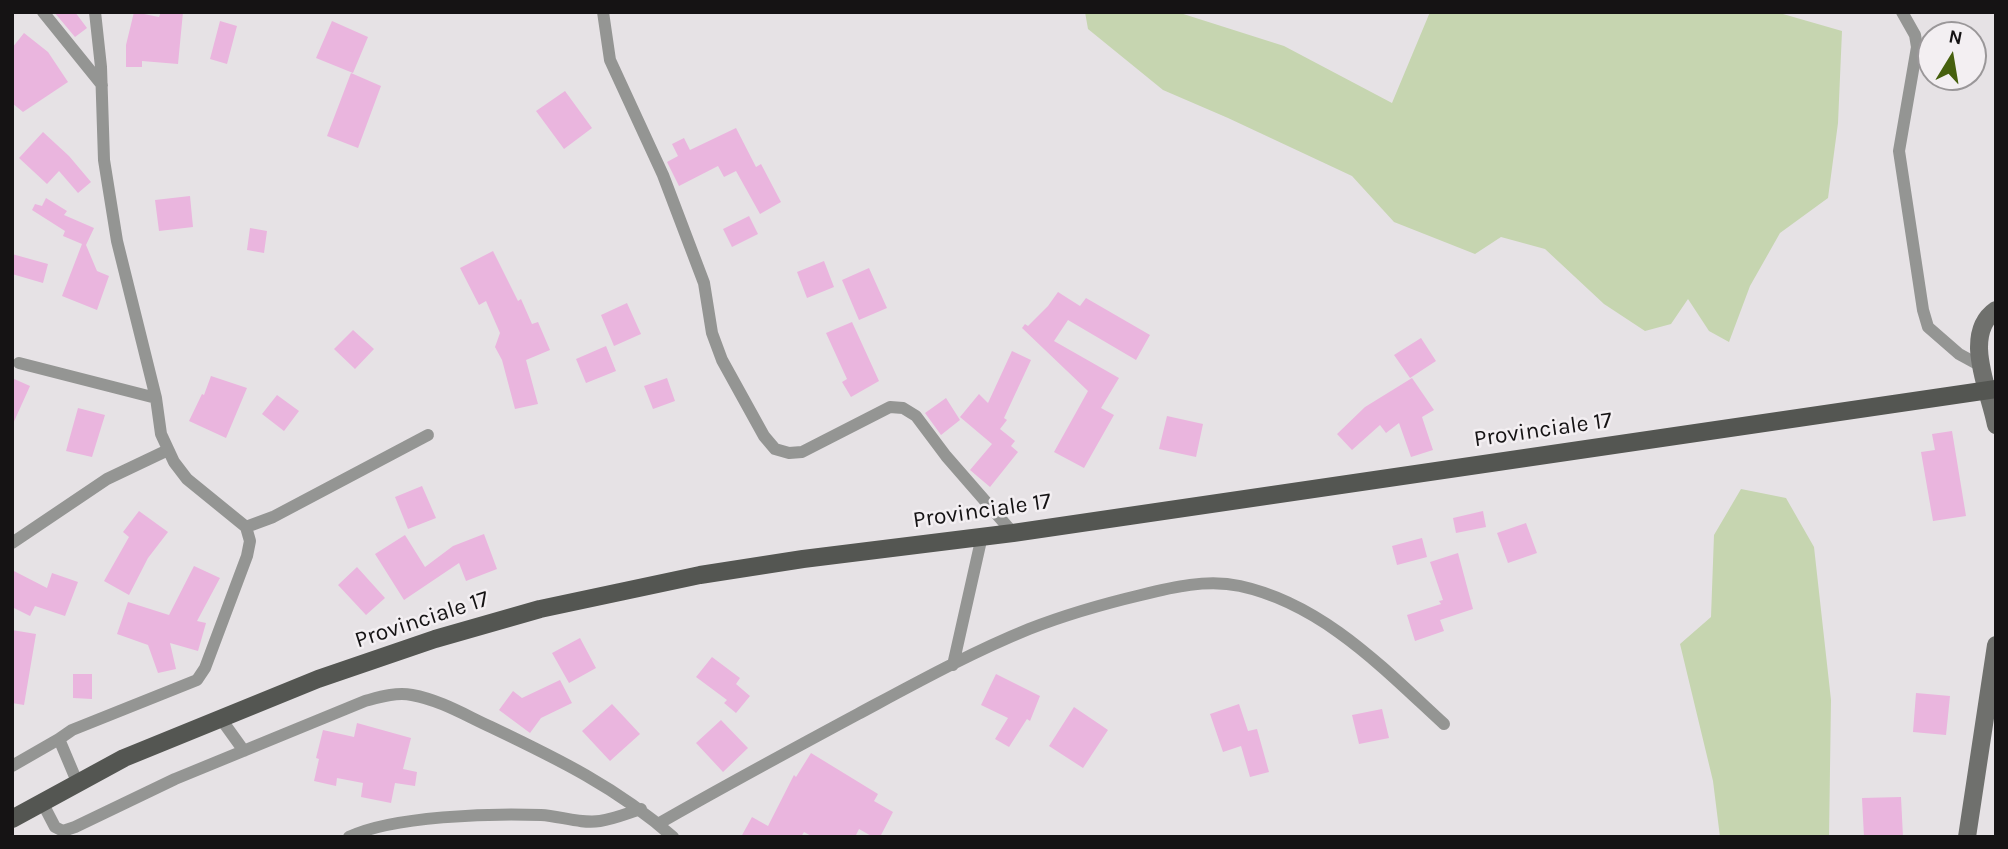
<!DOCTYPE html>
<html>
<head>
<meta charset="utf-8">
<style>
	body { margin:0 }
	#map { position:relative; width:2008px; height:849px; overflow:hidden; background:#e6e2e5; font-family:Karla,sans-serif }
	canvas { display:block }
	.frame { position:absolute; inset:0; border:14px solid #151314; pointer-events:none }
	.north { position:absolute; left:1917px; top:21px; width:70px; height:70px; box-sizing:border-box; background:#f3eff2; border:2px solid #9a9799; border-radius:50%; rotate:11deg; font-size:19px; font-weight:700; line-height:28px; text-align:center; color:#151314 }
	.north::after { content:''; display:block; margin:auto; width:24px; height:32px; background:#46600e; clip-path:polygon(50% 0,100% 100%,50% 72%,0 100%) }
</style>
</head>
<body>
<div id="map">
<canvas width="2008" height="849"></canvas>
<div class="frame"></div>
<div class="north">N</div>
</div>
<script>
const c = document.querySelector('canvas').getContext('2d');
c.lineJoin = 'round';
function fill(path, color) { c.fillStyle = color; c.fill(path, 'evenodd'); }
function stroke(path, color, width, dash) { c.strokeStyle = color; c.lineWidth = width; c.lineCap = dash ? 'butt' : 'round'; c.setLineDash(dash || []); c.stroke(path); }
function write(font, color, halo, rows, align = 'center') {
  c.font = font + ' Karla,sans-serif'; c.lineWidth = 5; c.setLineDash([]); c.textBaseline = 'middle'; c.strokeStyle = halo; c.fillStyle = color; for (const [text, x, y, turn = 0] of rows) {
    c.save(); c.translate(x, y); c.rotate((+turn || 0) * Math.PI / 180); c.textAlign = isNaN(turn) ? turn : align; if (halo) c.strokeText(text, 0, 0); c.fillText(text, 0, 0); c.restore();
  }
}
const green = new Path2D(`
	M1085 12H1177L1284 46 1392 103 1430 12H1776L1842 31 1838 123 1828 198 1780 233 1750 286 1729 342 1709 331 1688 299 1671 324 1645 331 1604 304 1545 249 1501 237 1475 254 1394 222 1352 176 1228 118 1163 90 1088 29Z
	M1741 489 1786 498 1814 547 1831 700 1829 837H1720L1713 781 1680 644 1711 617 1714 535Z`);
const building = new Path2D(`
	M54 12H75L87 28 75 37Z
	M134 12 159 17 161 12H183L178 64 142 61V67H126V45Z
	M220 21 237 26 227 64 210 59Z
	M332 21 368 37 353 73 316 58Z
	M24 33 48 52 68 82 23 112 12 103V48Z
	M351 73 381 86 358 148 327 136Z
	M565 91 592 128 564 149 536 111Z
	M736 128 756 167 761 164 781 202 760 214 736 171 724 177 718 166 679 186 667 162 678 156 672 144 684 138 690 150Z
	M43 132 69 156 91 182 78 193 59 171 47 184 19 158Z
	M190 196 193 227 159 231 155 200Z
	M46 198 67 211 64 215 94 228 86 245 97 271 109 276 97 310 62 296 82 244 63 236 65 231 32 210 35 204 42 206Z
	M749 216 758 234 732 247 723 229Z
	M250 228 267 231 264 253 247 250Z
	M493 251 518 301 521 299 532 324 538 322 550 350 526 360 538 404 515 409 502 360 495 347 500 333 486 301 479 305 460 268Z
	M12 254 48 264 43 283 12 274Z
	M824 261 834 287 807 298 797 272Z
	M869 268 887 308 859 320 842 280Z
	M1058 292 1080 306 1086 298 1150 335 1136 360 1068 320 1054 341 1119 378 1101 408 1114 415 1084 468 1054 452 1088 391 1022 328 1025 324 1028 326 1048 306Z
	M627 303 641 334 614 346 601 315Z
	M852 322 879 381 851 397 842 382 847 379 826 333Z
	M353 330 374 349 355 369 334 349Z
	M1421 338 1436 361 1410 378 1394 355Z
	M606 346 616 371 586 383 576 359Z
	M1012 351 1031 360 1004 418 1007 420 1000 429 1015 441 1011 446 1018 452 990 487 970 470 992 444 960 417 979 394 988 403Z
	M211 376 247 388 226 438 189 421 202 394 204 395Z
	M12 378 30 386 12 426Z
	M667 378 675 401 653 409 644 386Z
	M1412 378 1434 410 1422 417 1433 450 1411 457 1399 423 1386 433 1380 425 1352 450 1337 434 1365 407Z
	M277 395 299 411 284 431 262 414Z
	M946 398 960 420 941 435 925 413Z
	M78 408 105 415 92 457 66 451Z
	M1167 416 1203 424 1196 457 1159 449Z
	M1952 431 1966 516 1933 521 1921 452 1935 450 1932 434Z
	M422 486 436 518 408 529 395 497Z
	M139 511 168 532 148 558 129 595 104 581 129 537 123 532Z
	M1483 511 1486 527 1456 533 1453 518Z
	M1526 523 1537 553 1508 563 1497 533Z
	M484 534 497 569 466 581 459 563 404 600 375 554 405 535 425 567 453 546Z
	M1422 538 1427 557 1397 565 1392 546Z
	M1458 553 1473 609 1440 620 1444 631 1415 641 1407 615 1441 604 1439 601 1443 600 1430 562Z
	M194 566 220 578 197 621 206 623 198 651 170 643 176 669 158 673 148 645 117 634 128 602 169 615Z
	M357 567 385 598 366 615 338 585Z
	M12 570 47 588 52 573 78 582 65 616 35 606 30 616 12 607Z
	M12 630 36 634 24 705 12 703Z
	M580 638 596 668 569 683 552 653Z
	M712 657 740 678 736 684 750 696 736 713 724 703 727 700 696 677Z
	M73 674H92V699L73 698Z
	M996 674 1040 696 1030 721 1027 719 1009 747 995 739 1008 718 981 705Z
	M560 680 572 703 541 718 530 733 499 710 513 691 522 698Z
	M1916 693 1950 696 1946 735 1913 732Z
	M612 704 640 734 610 761 582 731Z
	M1239 704 1248 731 1257 729 1269 772 1250 777 1241 746 1223 752 1210 714Z
	M1074 707 1108 730 1083 768 1049 746Z
	M1382 709 1389 738 1359 744 1352 715Z
	M721 720 748 748 723 772 696 743Z
	M357 723 411 738 403 769 417 772 415 786 395 783 391 803 361 797 363 783 337 778 336 786 314 781 319 759 316 758 323 730 354 737Z
	M811 753 878 794 874 801 893 812 880 837H873L859 829 855 837H813L804 832 801 837H741L752 817 768 826 794 775 796 777Z
	M1901 797 1903 837H1864L1862 798Z`);
const street = new Path2D(`
	M43 12 102 85
	M603 12 610 60 663 175 704 283 712 333 722 360 764 436 775 449 789 453 802 452 890 407 903 408 916 416 946 456 1013 533
	M1902 12 1915 35 1917 47 1899 151 1923 310 1928 327 1959 354 1981 366
	M19 363 156 398
	M246 527 273 517 428 435
	M12 543 107 479 168 450
	M953 665 982 536
	M221 719 244 751
	M12 766 59 739
	M78 784 59 739 72 730 197 680 205 668 247 556 250 541 246 527 187 479 174 462 161 434 156 398 117 241 104 160 101 67 95 12
	M42 802 55 827 63 831 75 827 175 779 365 701C380 697 396 692 412 695 440 700 465 715 491 727 556 758 618 788 673 837
	M658 824C724 786 791 750 858 714 914 684 970 653 1029 629 1065 615 1103 604 1141 595 1173 587 1207 579 1240 586 1323 604 1384 669 1444 724
	M349 837C392 816 492 813 541 815 560 816 580 824 600 821 614 819 628 813 641 809`);
const secondary = new Path2D(`
	M1996 310C1961 334 1990 392 1996 425
	M1967 837 1996 645`);
const primary = new Path2D(`
	M12 819 124 758 318 679 435 639 540 609 700 575 803 559 1013 533 1996 389`);
const streetNames = [
	["Provinciale 17",1543,430,-8],
	["Provinciale 17",982,511,-8],
	["Provinciale 17",422,620,-18]
];
fill(green, '#c6d5b0');
fill(building, '#eab5de');
stroke(street, '#949593', 12);
stroke(secondary, '#6f706d', 18);
stroke(primary, '#545652', 18);
write('23px', '#151314', '#f3eff2', streetNames);
</script>
</body>
</html>
